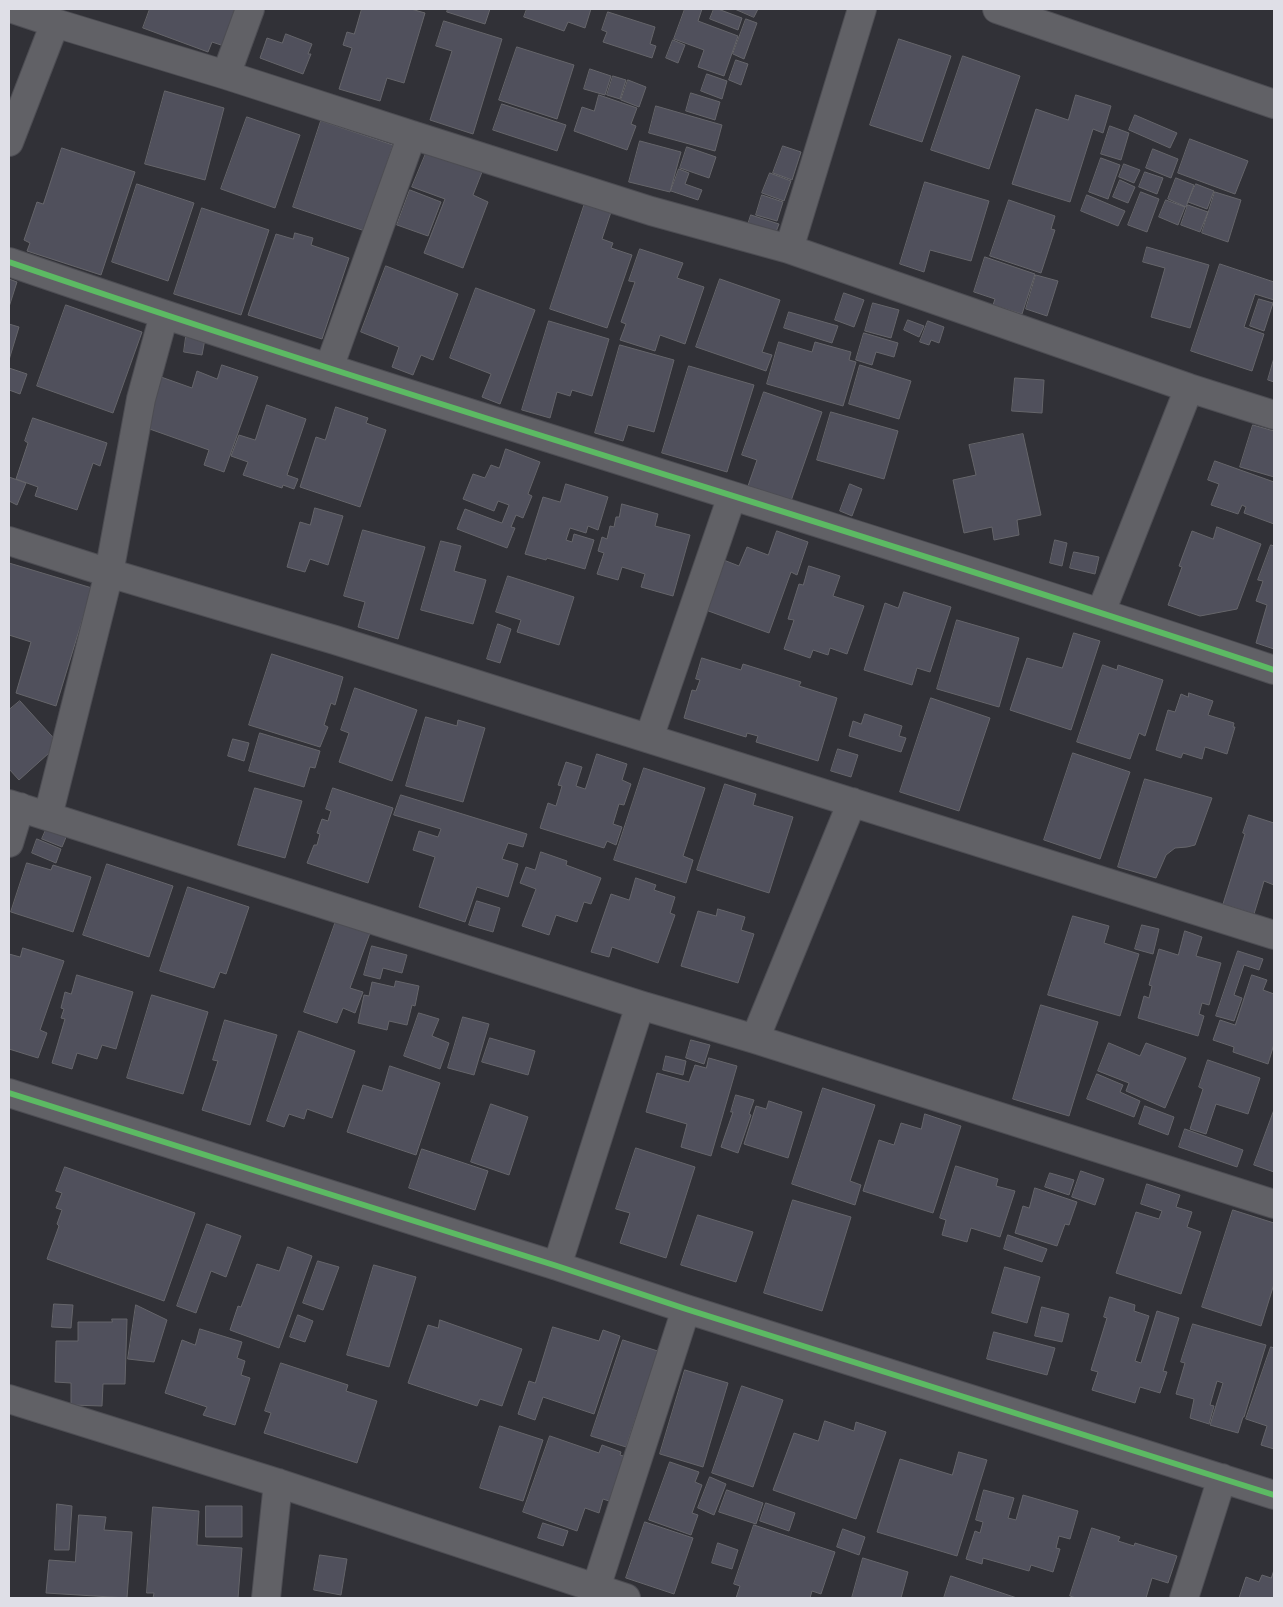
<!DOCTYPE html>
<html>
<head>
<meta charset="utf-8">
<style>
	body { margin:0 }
	#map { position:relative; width:1283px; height:1607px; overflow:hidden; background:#313137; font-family:Mulish,sans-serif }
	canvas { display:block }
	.frame { position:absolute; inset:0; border:10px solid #dfdfe7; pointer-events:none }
</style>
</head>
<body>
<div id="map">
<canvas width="1283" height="1607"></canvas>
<div class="frame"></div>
</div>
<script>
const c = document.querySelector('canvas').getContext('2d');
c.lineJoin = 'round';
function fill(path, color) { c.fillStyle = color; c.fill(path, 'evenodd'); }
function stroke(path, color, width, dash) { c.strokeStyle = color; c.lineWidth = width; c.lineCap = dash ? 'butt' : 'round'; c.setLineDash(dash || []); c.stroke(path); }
const building = new Path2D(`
	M150 9H238L224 46 212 42 208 52 143 28Z
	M362 9H411L425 13 404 83 387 78 380 101 339 89 352 48 343 45 347 32 354 34Z
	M448 9H490L485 24 447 12Z
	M527 9H591L585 28 568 22 564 31 524 17Z
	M685 9H702L698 21 738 36 724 76 698 67 704 50 674 39Z
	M714 9H718L742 18 738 30 710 19Z
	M735 9H758L754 17Z
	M608 12 655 27 650 44 656 46 652 58 603 42 607 32 602 30Z
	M746 19 757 23 744 59 733 54Z
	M444 21 502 39 473 134 430 120 452 51 436 46Z
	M286 34 312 44 308 54H311L303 74 260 58 267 38 282 43Z
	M899 39 951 56 922 142 870 125Z
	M673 40 685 45 678 63 666 58Z
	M517 47 574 65 557 119 499 100Z
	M963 56 1020 76 989 169 931 150Z
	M736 60 748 64 741 85 729 80Z
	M590 69 611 76 605 95 584 89Z
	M707 74 727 81 722 99 701 91Z
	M613 76 626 80 620 99 607 95Z
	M628 80 646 87 639 107 621 100Z
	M165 91 224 108 205 180 145 164Z
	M691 93 720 102 715 120 686 111Z
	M599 95 637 108 631 124 636 126 627 150 574 131 582 107 594 111Z
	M1076 95 1111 106 1103 133 1093 129 1070 202 1012 184 1036 109 1068 120Z
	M502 104 566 125 557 151 493 130Z
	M656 106 722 125 715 151 649 133Z
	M1135 115 1177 133 1170 148 1129 130Z
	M247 117 300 135 275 208 221 189Z
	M321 121 393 145 365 231 293 207Z
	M1110 126 1129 133 1121 160 1101 154Z
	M1190 139 1248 161 1235 194 1178 173Z
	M640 141 681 152 670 192 629 182Z
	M783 146 801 152 792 180 773 173Z
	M687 147 716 157 709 178 680 168Z
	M62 148 135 172 101 275 27 251 30 243 24 240 37 202 43 204Z
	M1153 149 1178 159 1171 178 1146 168Z
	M427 151 482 172 473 195 488 202 463 268 424 253 445 199 412 187Z
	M1101 158 1120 165 1108 199 1089 192Z
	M1124 164 1140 170 1134 183 1119 177Z
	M679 169 689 173 685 184 702 190 698 200 671 191Z
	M1145 172 1163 178 1157 194 1139 187Z
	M770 173 791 181 784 201 762 193Z
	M1176 178 1194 185 1186 207 1168 199Z
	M1120 180 1135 187 1128 203 1113 197Z
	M925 182 989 201 971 261 930 250 924 272 900 264Z
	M137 184 194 203 168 281 112 262Z
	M1196 184 1214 191 1207 209 1188 202Z
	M410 190 441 202 428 236 397 225Z
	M1141 192 1159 199 1147 232 1128 225Z
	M1215 192 1241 200 1228 242 1202 233Z
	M762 195 783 202 777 221 756 215Z
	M1087 195 1125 211 1118 226 1081 211Z
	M1009 200 1055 216 1051 229 1055 230 1041 273 990 256Z
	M1166 200 1185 207 1178 225 1159 217Z
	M585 203 611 212 602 239 613 243 611 248 632 255 607 328 550 309Z
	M1188 205 1208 212 1200 232 1181 225Z
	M202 208 269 230 241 315 174 294Z
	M751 215 779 224 774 237 747 228Z
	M295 233 313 238 311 245 349 258 322 339 248 315 276 234 293 239Z
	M1147 247 1209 265 1190 328 1151 317 1165 268 1143 262Z
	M640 249 683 263 677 278 704 287 685 344 660 335 655 351 620 340 626 324 621 322 635 282 629 281Z
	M985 257 1035 274 1022 314 993 305 995 299 974 292Z
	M1220 264 1274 282V300L1255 294 1244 327 1264 334 1252 371 1191 351Z
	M386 266 458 294 433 360 421 355 413 375 392 367 399 347 361 332Z
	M1036 275 1058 281 1047 316 1026 309Z
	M9 279 17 282 9 307Z
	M720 279 780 300 762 352 772 355 766 371 696 347Z
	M476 288 535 310 500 404 482 397 491 374 450 358Z
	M844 293 864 300 854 327 835 320Z
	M1259 299 1273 303 1264 331 1250 326Z
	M873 303 899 310 891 338 865 331Z
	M66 305 142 332 113 413 37 386Z
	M789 312 838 326 832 343 784 328Z
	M908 320 924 326 919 337 904 330Z
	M549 321 609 339 592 396 572 390 570 396 557 392 550 418 522 410Z
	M928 321 944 327 939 343 931 340 929 345 920 342Z
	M9 324 19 327 9 360Z
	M864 333 898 343 894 357 876 352 872 365 856 360Z
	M186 337 205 339 202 355 184 352Z
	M779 342 812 352 815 342 851 352 849 360 856 362 843 406 767 384Z
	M620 345 674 360 654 432 628 425 623 441 595 433Z
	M1274 358V382L1268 380Z
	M222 365 258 377 224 472 204 465 209 450 144 427 161 377 192 388 197 371 217 379Z
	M860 365 911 381 899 419 849 404Z
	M689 366 754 385 727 472 662 453Z
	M9 368 27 374 20 394 9 390Z
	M1015 378 1044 380 1042 413 1012 411Z
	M764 392 822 412 791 501 748 486 757 460 742 455Z
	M267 405 306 419 287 475 298 479 294 489 283 485 282 488 243 475 248 462 231 456 239 435 255 440Z
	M336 407 368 418 366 423 386 430 360 507 300 487 316 437 325 440Z
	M831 412 898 431 884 479 817 460Z
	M33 418 107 443 100 466 93 463 77 510 35 496 38 487 16 479 28 443 25 441Z
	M1253 425 1274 431V477L1240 467Z
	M1023 434 1041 515 1017 520 1019 535 994 540 992 527 964 533 953 480 976 475 969 445Z
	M506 449 540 462 528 494 532 496 523 518 516 515 511 527 515 528 507 548 457 529 465 509 502 523 509 505 498 501 494 511 463 499 473 474 485 478 491 465 499 468Z
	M1215 461 1274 482V524L1244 513 1246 507 1242 505 1238 514 1211 505 1219 484 1208 480Z
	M9 477 26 483 17 505 9 501Z
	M566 484 608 497 598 530 588 526 586 533 570 528 566 540 572 542 574 534 594 540 585 569 547 558 546 560 525 554 543 497 560 502Z
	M850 484 862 489 852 516 840 511Z
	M622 504 658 514 655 526 690 535 673 596 641 587 645 574 622 567 618 580 597 574 604 553 598 551 602 537 607 539 610 526 614 527 616 517H619Z
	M315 508 343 516 328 565 310 559 305 572 287 567 300 522 310 525Z
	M1217 527 1261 544 1237 609 1200 616 1168 605 1182 567 1179 566 1192 531 1213 539Z
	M363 530 425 547 398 639 358 627 365 602 344 596Z
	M777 531 808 542 797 575 791 572 769 633 703 609 721 559 739 566 747 547 768 555Z
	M1055 540 1067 543 1062 566 1050 563Z
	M441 541 461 546 454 571 486 580 473 624 421 610Z
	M1271 545 1274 546V649L1256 643 1267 605 1256 601 1263 581 1258 580Z
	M1074 552 1099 557 1095 574 1070 568Z
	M9 563 92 588 56 706 16 693 31 642 9 635Z
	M809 566 840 576 833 596 864 606 847 654 830 648 828 655 813 650 810 658 784 649 794 620 788 619 799 584 803 585Z
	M508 576 574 597 559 645 517 632 521 620 496 612Z
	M904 592 951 607 930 672 917 668 912 685 864 670 885 603 898 608Z
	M957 620 1019 638 999 707 937 689Z
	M498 624 511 629 500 663 487 659Z
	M1074 633 1100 641 1071 730 1010 710 1027 658 1062 668Z
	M272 654 343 677 335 705 331 703 324 725 328 727 320 747 249 725Z
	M702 658 741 670 743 664 801 682 799 686 837 698 818 761 756 742 758 736 747 733 746 737 684 718 692 690 696 691 700 680 696 679Z
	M1103 665 1117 670 1118 665 1163 680 1145 736 1139 733 1130 759 1077 742Z
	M355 688 417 710 392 781 339 762 349 733 341 730Z
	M1189 693 1213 701 1208 715 1234 723 1233 727H1235L1227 754 1205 747 1202 759 1183 753 1181 758 1156 750 1168 710 1175 712 1181 694 1188 697Z
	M931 698 990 718 959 811 900 792Z
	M20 701 59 744 19 780 9 769V710Z
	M865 714 902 726 899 736 906 738 901 752 849 736 853 721 861 724Z
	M426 717 457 726 458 720 485 728 463 802 406 786Z
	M260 733 320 751 315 768 310 767 304 787 249 771Z
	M233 739 249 743 244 761 228 756Z
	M838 749 858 755 851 777 831 771Z
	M1073 753 1130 772 1100 859 1044 840Z
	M597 754 627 764 622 780 631 784 624 805 619 804 613 824 622 827 616 845 607 841 604 848 540 828 548 803 556 806 562 786 558 785 566 762 582 767 576 786 585 789Z
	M644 768 705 788 683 856 693 860 686 883 614 860Z
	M1145 779 1212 798 1195 845 1187 847 1175 848 1166 855 1156 878 1118 867Z
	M725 784 756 794 753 805 793 817 769 893 697 870Z
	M255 788 302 801 285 858 238 845Z
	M333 788 393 808 368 883 307 863 314 845H317L320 834 317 833 322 819 328 821 331 811 326 809Z
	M401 795 527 834 523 847 508 843 502 859 518 864 508 897 477 887 465 922 419 907 435 857 413 850 419 831 438 837 441 829 394 815Z
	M1249 815 1274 823V885L1264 881 1254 914 1223 904 1245 834 1243 833Z
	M49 823 69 830 62 847 42 839Z
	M37 839 61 849 56 863 32 853Z
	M541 852 567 861 566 865 601 878 591 904 584 902 577 922 556 915 549 935 522 926 536 889 520 883 526 867 535 870Z
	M27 863 51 870 53 865 91 877 73 932 11 912Z
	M107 864 173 886 149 957 83 935Z
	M636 878 656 885 654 890 675 897 670 913 675 915 658 963 612 947 609 957 591 952 611 894 629 900Z
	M188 887 249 907 226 974 220 972 214 988 160 971Z
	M477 901 500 908 493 932 469 925Z
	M718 909 745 917 741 930 754 934 738 983 681 966 698 911 716 916Z
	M1073 916 1109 926 1104 943 1139 954 1120 1016 1048 995Z
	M336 921 370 933 350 988 363 992 355 1013 343 1008 337 1023 304 1012Z
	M1142 925 1159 929 1153 954 1135 949Z
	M1185 931 1202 937 1196 956 1221 963 1209 1005 1202 1003 1199 1014 1204 1016 1198 1036 1138 1018 1144 996 1149 998 1152 986 1149 985 1159 949 1178 955Z
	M372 946 407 955 402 973 383 968 380 979 364 975Z
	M23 948 64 961 40 1030 47 1033 38 1058 9 1049V954L20 957Z
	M1238 951 1263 959 1259 970 1244 965 1234 995 1242 998 1234 1021 1216 1016Z
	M77 975 133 992 116 1049 102 1045 97 1059 77 1053 72 1069 52 1063 65 1019 61 1018 64 1009 61 1008 65 992 71 994Z
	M1252 975 1267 980 1263 990 1274 994V1044L1268 1064 1233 1052 1234 1047 1213 1040 1220 1020 1235 1025Z
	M396 981 419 986 415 1006 412 1005 407 1025 389 1021 387 1030 358 1023 364 995 369 996 372 982 394 987Z
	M152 995 208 1012 183 1094 127 1078Z
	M1041 1005 1098 1022 1069 1116 1013 1099Z
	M419 1013 439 1019 432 1036 449 1043 440 1069 404 1056Z
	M463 1017 489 1024 474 1075 448 1068Z
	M225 1020 277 1035 250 1125 202 1110 218 1061 213 1060Z
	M299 1031 355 1051 332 1118 307 1109 304 1119 289 1114 284 1127 267 1121Z
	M490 1038 535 1051 528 1075 482 1062Z
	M691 1040 710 1045 704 1064 686 1058Z
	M1109 1043 1140 1056 1146 1043 1186 1058 1165 1108 1126 1091 1129 1083 1098 1071Z
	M666 1056 686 1061 683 1075 663 1070Z
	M709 1058 737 1066 711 1156 681 1147 687 1124 646 1112 657 1073 689 1082 695 1065 706 1068Z
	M1208 1060 1260 1078 1248 1114 1216 1104 1206 1134 1190 1129 1203 1089 1199 1087Z
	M390 1066 440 1083 416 1155 347 1132 363 1085 382 1091Z
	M1097 1074 1123 1085 1120 1092 1140 1101 1134 1117 1087 1099Z
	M823 1088 875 1105 850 1181 861 1185 855 1205 792 1184Z
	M736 1095 754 1100 749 1114 751 1115 738 1153 721 1147 733 1112H731Z
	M769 1101 802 1112 788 1158 744 1144 756 1106 766 1109Z
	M491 1104 528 1117 509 1175 471 1162Z
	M1145 1106 1174 1117 1168 1135 1139 1124Z
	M1274 1110V1172L1254 1165Z
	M925 1114 961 1126 933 1213 863 1191 879 1140 894 1145 901 1123 921 1129Z
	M1185 1129 1243 1150 1237 1167 1179 1147Z
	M636 1148 695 1167 666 1258 620 1243 630 1213 616 1209Z
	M422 1149 488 1171 475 1210 409 1188Z
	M956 1166 998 1179 996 1186 1015 1191 1000 1237 971 1228 967 1242 942 1235 946 1220 940 1218Z
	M65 1167 195 1213 164 1301 47 1259 59 1226 57 1224 62 1210 56 1208 62 1193 56 1191Z
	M1081 1171 1104 1179 1095 1205 1072 1197Z
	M1050 1173 1074 1180 1069 1195 1045 1187Z
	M1147 1184 1180 1195 1176 1207 1192 1212 1187 1227 1201 1232 1181 1294 1116 1273 1136 1212 1159 1219 1162 1211 1141 1204Z
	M1035 1188 1077 1202 1069 1225 1065 1224 1057 1246 1015 1233 1023 1206 1029 1208Z
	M793 1200 851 1217 822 1311 764 1293Z
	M1233 1210 1274 1223V1284L1261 1326 1202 1307Z
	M698 1215 753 1232 736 1282 681 1265Z
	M207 1224 241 1236 226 1277 211 1271 196 1313 177 1306Z
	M1008 1235 1047 1249 1042 1262 1004 1249Z
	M288 1247 312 1256 279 1348 230 1330 238 1306 241 1307 257 1264 279 1271Z
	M318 1261 339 1267 323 1310 303 1303Z
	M374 1265 416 1277 389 1367 347 1355Z
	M1005 1267 1040 1277 1027 1323 992 1313Z
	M1110 1297 1135 1305 1134 1311 1149 1316 1135 1361 1141 1363 1157 1311 1179 1318 1163 1371 1167 1372 1160 1393 1140 1387 1135 1403 1092 1390 1098 1372 1091 1370 1107 1318 1104 1317Z
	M54 1304 73 1305 71 1328 52 1327Z
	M136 1305 167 1320 154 1362 128 1359Z
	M1042 1307 1069 1314 1062 1342 1035 1336Z
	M298 1315 313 1321 305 1342 290 1337Z
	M112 1319H127L125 1384H103L102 1406 71 1405V1383L55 1382 56 1341H78V1322H112Z
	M440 1320 522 1349 502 1406 480 1399 477 1406 408 1383 428 1325 438 1328Z
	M1193 1324 1266 1345 1244 1417H1243L1238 1433 1210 1425 1223 1383 1217 1381 1210 1405 1214 1406 1209 1424 1190 1418 1194 1399 1176 1394 1185 1363 1181 1362Z
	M553 1327 599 1341 603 1330 620 1336 594 1414 543 1397 535 1420 518 1414 529 1381 535 1383Z
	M200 1329 242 1342 237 1358 245 1361 241 1375 250 1378 235 1425 203 1415 207 1407 165 1393 182 1340 195 1345Z
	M994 1332 1055 1348 1047 1375 987 1359Z
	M623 1340 664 1353 643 1416 637 1414 626 1447 591 1436Z
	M1271 1347 1274 1348V1449L1261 1445 1267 1426 1246 1419Z
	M281 1363 348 1385 346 1391 377 1401 357 1463 264 1433 271 1413 265 1411Z
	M685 1370 728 1383 703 1467 660 1454Z
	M742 1386 783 1400 753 1487 712 1473Z
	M825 1421 854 1431 856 1422 886 1432 856 1519 773 1490 794 1433 818 1441Z
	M500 1426 543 1440 523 1501 480 1488Z
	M550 1436 599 1453 602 1445 621 1452 620 1455 633 1459 618 1504 603 1499 599 1513 585 1508 577 1531 523 1512Z
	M959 1452 987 1460 957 1556 877 1532 900 1459 952 1475Z
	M670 1462 699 1472 695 1482 702 1485 692 1513 698 1515 691 1535 649 1520Z
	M710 1477 726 1484 714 1515 698 1508Z
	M727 1490 763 1503 756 1524 719 1512Z
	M984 1490 1014 1498 1008 1518 1016 1520 1023 1495 1078 1511 1070 1539 1059 1536 1056 1548 1060 1549 1053 1572 1031 1565 1029 1571 983 1558 982 1564 966 1559 975 1531 980 1533 983 1522 976 1520Z
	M766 1503 795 1513 789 1531 760 1521Z
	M57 1504 72 1506 69 1550H55Z
	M206 1506H242V1537H206Z
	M153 1507 199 1511 197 1545 242 1548 238 1598H153L154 1593H147Z
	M79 1515 106 1517 104 1530 132 1532 127 1598 46 1593 49 1560 75 1562Z
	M645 1522 693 1538 674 1594 626 1578Z
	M543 1523 568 1531 563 1546 538 1538Z
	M754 1525 835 1552 821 1594 812 1591 810 1598H736L740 1586 734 1584Z
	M1092 1528 1120 1537 1118 1541 1134 1546 1135 1543 1177 1556 1168 1583 1152 1578 1146 1598H1076L1070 1596Z
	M843 1529 865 1537 859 1555 837 1547Z
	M718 1543 738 1550 732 1569 712 1563Z
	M320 1555 347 1559 341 1595 314 1590Z
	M863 1558 908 1572 901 1598H852Z
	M1274 1570V1598H1239L1246 1577 1259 1582 1262 1575 1271 1578Z
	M951 1576 1017 1598H944Z`);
const minor = new Path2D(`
	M13 9 55 23 226 75 412 135 651 211 789 249 1189 388 1274 415
	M997 9 1274 104
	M226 75 250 9
	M9 142 55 23
	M789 249 862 9
	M9 262C428 406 854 529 1274 670
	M329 368 412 135
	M9 541 109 573 335 640 1274 935
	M1101 612 1189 388
	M649 738 732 496
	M9 804 640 1005 755 1039 1274 1204
	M48 816 109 573 141 399 164 315
	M9 843 20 807
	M755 1039 852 802
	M9 1093 557 1266 686 1309 1274 1495
	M557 1266 640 1005
	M9 1399 278 1483 626 1598
	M596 1588 686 1309
	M266 1598 278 1483
	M1184 1598 1222 1478`);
const cycleway = new Path2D(`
	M9 262C428 406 854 529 1274 670
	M9 1093 557 1266 686 1309 1274 1495`);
fill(building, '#50505c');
stroke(building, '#65656a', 1);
stroke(minor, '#4d4d53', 30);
stroke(minor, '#616166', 28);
stroke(cycleway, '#5cba63', 6);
</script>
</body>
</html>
